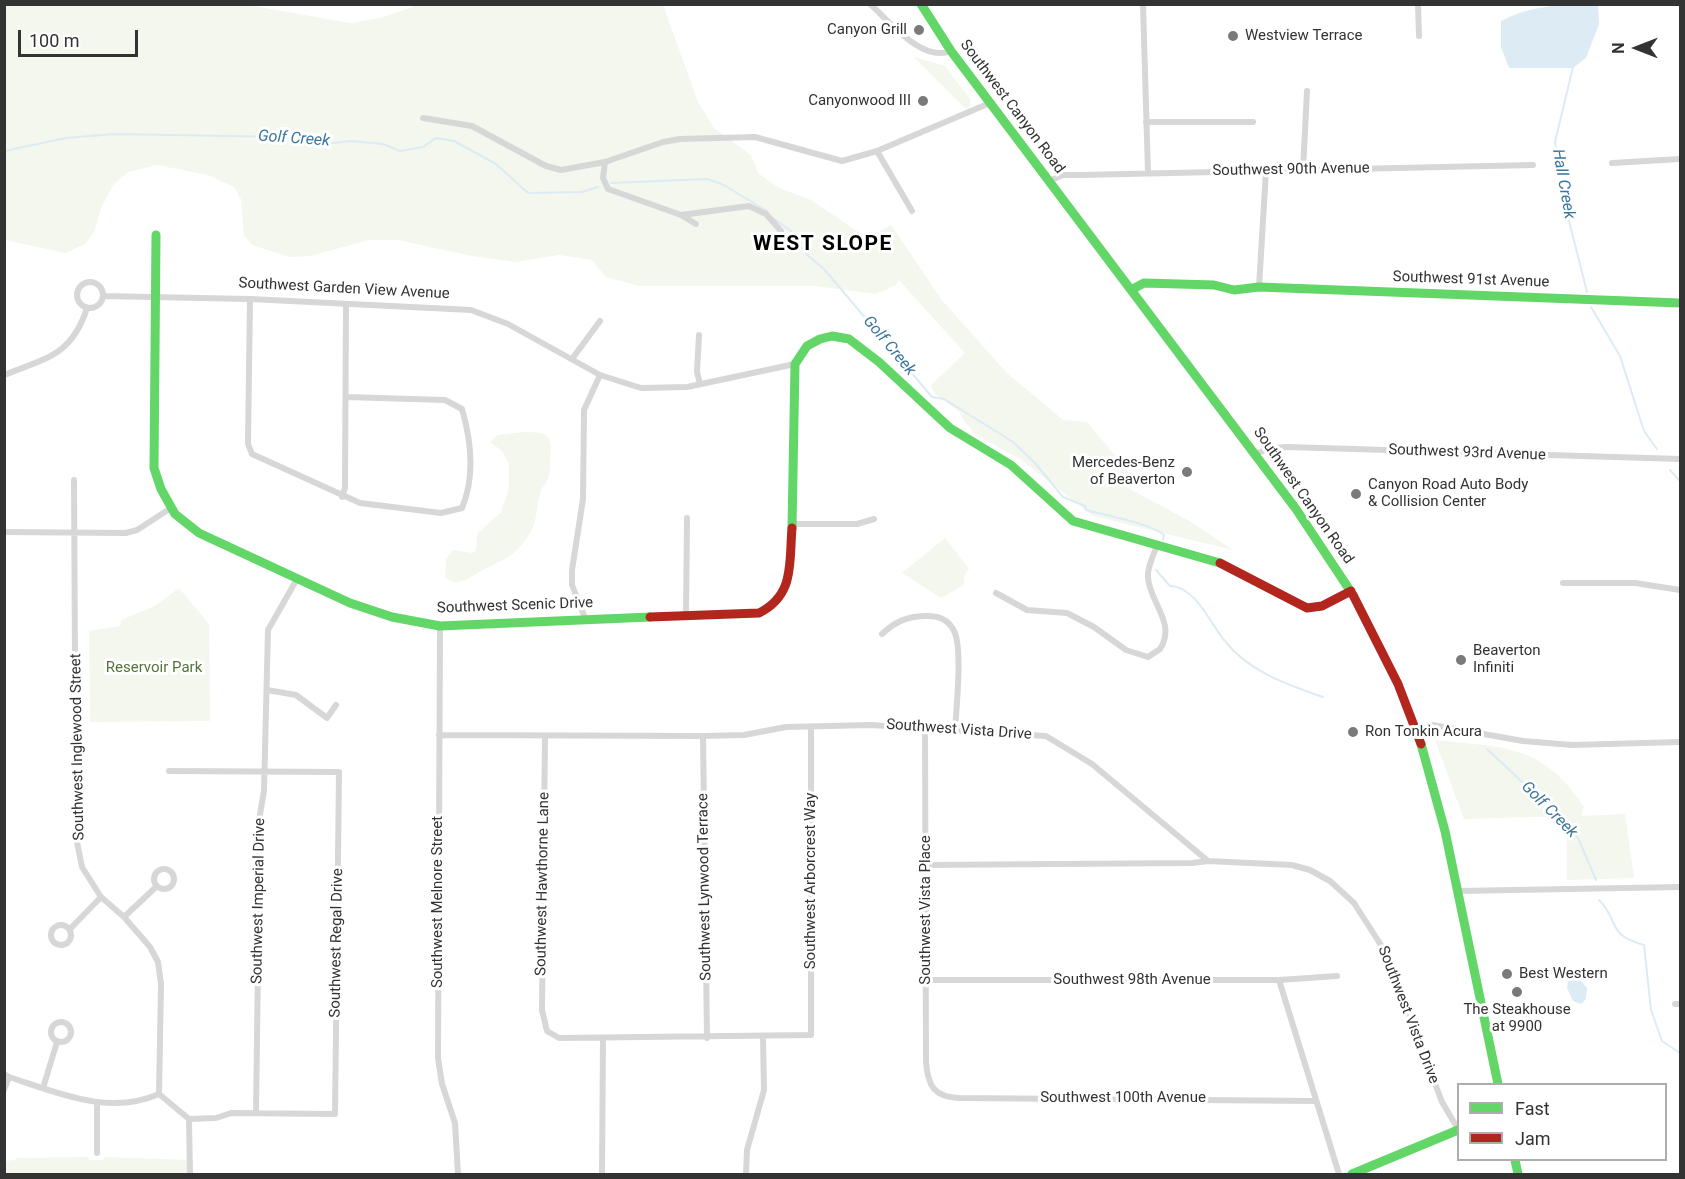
<!DOCTYPE html>
<html>
<head>
<meta charset="utf-8">
<style>
	body { margin:0 }
	#map { position:relative; width:1685px; height:1179px; overflow:hidden; background:#fff; font-family:Roboto,sans-serif }
	canvas { display:block }
	.frame { position:absolute; inset:0; border:6px solid #333; pointer-events:none }
	.legend { position:absolute; left:1457px; top:1083px; width:210px; height:78px; box-sizing:border-box; background:#fff; border:2px solid #adadad; margin:0; padding:8px 10px; list-style:none; font-size:18px; color:#333 }
	.legend li { display:flex; align-items:center; gap:12px; height:30px }
	.legend b { width:30px; border:2px solid #adadad }
	.north { position:absolute; left:1607px; top:18px; width:60px; height:60px; -webkit-text-stroke:4px #fff; paint-order:stroke; rotate:270deg; font-size:16px; font-weight:700; line-height:24px; text-align:center; color:#333 }
	.north::after { content:''; display:block; margin:auto; width:21px; height:27px; background:#333; clip-path:polygon(50% 0,100% 100%,50% 72%,0 100%) }
	.scale { position:absolute; left:18px; top:30px; width:120px; height:27px; box-sizing:border-box; border:3px solid #333; border-top:0; padding-left:8px; font-size:18px; line-height:21px; white-space:nowrap; color:#333; -webkit-text-stroke:4px #fff; paint-order:stroke }
</style>
</head>
<body>
<div id="map">
<canvas width="1685" height="1179"></canvas>
<div class="frame"></div>
<ul class="legend">
<li><b style="height:8px;background:#63d668"></b>Fast</li>
<li><b style="height:8px;background:#b3261e"></b>Jam</li>
</ul>
<div class="north">N</div>
<div class="scale">100 m</div>
</div>
<script>
const c = document.querySelector('canvas').getContext('2d');
c.lineJoin = 'round';
function fill(path, color) { c.fillStyle = color; c.fill(path, 'evenodd'); }
function stroke(path, color, width, dash) { c.strokeStyle = color; c.lineWidth = width; c.lineCap = dash ? 'butt' : 'round'; c.setLineDash(dash || []); c.stroke(path); }
function write(font, color, halo, rows, align = 'center') {
  c.font = font + ' Roboto,sans-serif'; c.lineWidth = 6; c.setLineDash([]); c.textBaseline = 'middle'; c.strokeStyle = halo; c.fillStyle = color; for (const [text, x, y, turn = 0] of rows) {
    c.save(); c.translate(x, y); c.rotate((+turn || 0) * Math.PI / 180); c.textAlign = isNaN(turn) ? turn : align; if (halo) c.strokeText(text, 0, 0); c.fillText(text, 0, 0); c.restore();
  }
}
const green = new Path2D(`
	M4 5H248L350 23 380 18 418 5H663L698 102 714 128 751 155 758 173 779 188 811 200 867 238 891 225 941 299 1006 372 1063 420 1087 422 1131 475 1121 484 1191 522 1233 550 1093 516 1020 459 974 434C971 425 961 422 960 412L935 394 931 385 965 353 899 280 896 285 876 294 815 286H639L606 277 592 260 559 255 516 262 472 256 398 240H369L310 256 290 257 252 245 244 235 241 199 234 187 208 175 157 165 128 172 114 184 102 206 94 232 85 244 66 253 5 240Z
	M914 57 945 66 970 99V107L966 109Z
	M524 432C549 432 553 435 550 461 550 467 550 474 548 479 546 484 542 486 541 491 534 512 540 522 523 543 509 561 496 562 478 573 466 579 457 588 445 577L446 559 453 550 472 553 476 551 477 534 501 512 509 488V464L502 451 490 442 497 435Z
	M945 538 969 569 964 576V585L941 598 902 573Z
	M179 588 209 624 210 721 90 722 89 631 120 626 121 620 155 606Z
	M1435 740C1504 748 1542 743 1584 807L1581 816 1625 814 1634 878 1567 880V816L1464 819Z
	M89 1157V1160H103L105 1157 191 1160V1174H5L4 1161 16 1160V1158Z`);
const water = new Path2D(`
	M1598 4 1599 24 1586 58 1573 68H1509L1501 47V21C1531 5 1566 4 1598 4Z
	M1576 975 1587 988 1586 999 1581 1004 1573 1001 1567 988 1569 977Z`);
const stream = new Path2D(`
	M1573 67 1555 142 1565 205 1587 292
	M4 151 66 138 114 134 284 137 324 144 351 141 383 144 400 151 423 147 436 138 454 141 496 164 528 193 582 192 598 187
	M611 183 707 179 722 184 767 211
	M773 218 791 231 806 254 824 269 932 397 944 399 1013 442 1035 463 1063 497 1085 506 1086 510C1105 515 1152 524 1164 535L1163 540
	M1591 307 1620 356 1644 431 1657 449
	M1670 470 1680 481
	M1156 570 1170 586C1195 586 1211 624 1224 640 1249 672 1286 684 1323 697
	M1487 749 1569 826 1579 840 1596 880
	M1599 900C1620 921 1606 935 1644 945L1651 1010 1662 1041 1680 1053`);
const street = new Path2D(`
	M870 4C889 21 922 63 951 51
	M1143 4 1148 173
	M1418 4 1419 36
	M423 118 472 126 546 166 561 170 605 162 663 142 680 139 755 137 842 161 877 151 990 103
	M1146 122H1253
	M877 151 912 211
	M605 162 603 178 608 189 681 215 696 224
	M1612 163 1680 159
	M1303 170 1307 91
	M1049 181 1063 175H1081L1533 165
	M681 215 749 206 766 214 781 231
	M77 295a13 13 0 1 1 26 0a13 13 0 1 1-26 0Z
	M1259 287 1266 171
	M103 296 250 299 471 310 508 324 600 375 641 388 687 387 795 364
	M250 299 248 444 252 454 360 503 441 513 462 508C475 477 471 440 462 409L445 400 346 397
	M699 335 697 372 700 384
	M572 359 600 321
	M4 375C47 358 72 355 87 308
	M1255 454 1271 448 1288 447 1680 459
	M74 480 76 837 82 867 101 897 124 917 150 947 158 962 161 984 159 1094
	M342 497 345 488 346 304
	M792 524H857L874 519
	M4 532 126 533 137 530 171 508
	M1563 583H1635L1680 590
	M996 593 1027 610 1067 613 1094 627 1126 650 1148 657 1160 649C1177 623 1149 602 1148 577 1147 566 1154 555 1157 545
	M686 614 687 518
	M585 618 572 585V570L583 499 584 410 600 375
	M440 626 438 1058 442 1084 455 1123 458 1174
	M882 634C896 621 908 616 927 616 938 616 949 620 954 631 963 648 956 710 955 732
	M267 690 296 695 327 718 336 705
	M925 728 926 1062C928 1086 934 1097 959 1098L1315 1101
	M1416 731 1433 725 1523 741 1572 745 1680 742
	M439 735 703 736 744 735 786 727 871 725 1046 736 1092 764 1208 861 1292 865 1310 870 1330 881 1354 903 1386 953 1442 1102 1458 1129
	M545 736 542 1010 547 1031 559 1038 811 1035V727
	M703 736 707 1038
	M926 865 1192 863 1208 861
	M154 879a10 10 0 1 1 20 0a10 10 0 1 1-20 0Z
	M1458 891 1680 887
	M124 917 157 886
	M51 935a10 10 0 1 1 20 0a10 10 0 1 1-20 0Z
	M70 929 101 897
	M926 980H1279L1337 976
	M1279 980 1339 1174
	M1675 1004H1680
	M51 1032a10 10 0 1 1 20 0a10 10 0 1 1-20 0Z
	M4 1074 9 1077 4 1090
	M9 1077C58 1093 109 1116 159 1094
	M43 1088 57 1042
	M159 1094 189 1119 216 1118 231 1113 335 1114 339 772 169 771
	M256 1113 260 814 264 791 268 630 297 579
	M189 1119 190 1174
	M97 1153V1103
	M602 1174 603 1038
	M746 1174 747 1150 764 1090 763 1037`);
const fast = new Path2D(`
	M921 4 951 51 1296 509 1353 595
	M156 235 154 468 161 489 175 514 199 533 350 603 392 617 440 626 650 617
	M1131 290 1144 283 1214 285 1234 290 1259 287 1680 303
	M792 528 795 364 807 346 820 339 832 336 849 339 879 362 950 428 1011 465 1073 521 1220 563
	M1421 744 1445 831 1498 1084
	M1515 1160 1518 1174
	M1352 1174 1458 1130`);
const jam = new Path2D(`
	M1220 563 1307 608 1322 606 1351 591
	M1353 595 1398 684 1421 744
	M650 617 759 613C795 595 789 563 792 528`);
const markers = [
	[919,30,6,"#7a7a7a"],
	[1233,36,6,"#7a7a7a"],
	[923,101,6,"#7a7a7a"],
	[1187,472,6,"#7a7a7a"],
	[1356,494,6,"#7a7a7a"],
	[1461,660,6,"#7a7a7a"],
	[1353,732,6,"#7a7a7a"],
	[1507,974,6,"#7a7a7a"],
	[1517,992,6,"#7a7a7a"]
];
const poiNames = [
	["Canyon Grill",907,30,"right"],
	["Westview Terrace",1245,36],
	["Canyonwood III",911,101,"right"],
	["Mercedes-Benz",1175,463,"right"],
	["of Beaverton",1175,480,"right"],
	["Canyon Road Auto Body",1368,485],
	["& Collision Center",1368,502],
	["Beaverton",1473,651],
	["Infiniti",1473,668],
	["Ron Tonkin Acura",1365,732],
	["Best Western",1519,974],
	["The Steakhouse",1517,1010,"center"],
	["at 9900",1517,1027,"center"]
];
const streetNames = [
	["Southwest Canyon Road",1012,107,53],
	["Southwest 90th Avenue",1291,170,-1],
	["Southwest 91st Avenue",1471,280,2],
	["Southwest Garden View Avenue",344,289,3],
	["Southwest 93rd Avenue",1467,453,2],
	["Southwest Canyon Road",1303,496,55],
	["Southwest Scenic Drive",515,606,-2],
	["Southwest Vista Drive",959,730,4],
	["Southwest Inglewood Street",78,747,-91],
	["Southwest Arborcrest Way",811,881,-90],
	["Southwest Hawthorne Lane",543,884,-89],
	["Southwest Lynwood Terrace",705,887,-91],
	["Southwest Imperial Drive",259,901,-89],
	["Southwest Melnore Street",438,902,-90],
	["Southwest Vista Place",926,910,-90],
	["Southwest Regal Drive",337,943,-89],
	["Southwest 98th Avenue",1132,980],
	["Southwest Vista Drive",1408,1015,69],
	["Southwest 100th Avenue",1123,1098]
];
const parkNames = [
	["Reservoir Park",154,668]
];
const waterNames = [
	["Golf Creek",294,139,4],
	["Hall Creek",1563,184,80],
	["Golf Creek",889,346,50],
	["Golf Creek",1549,810,45]
];
const districtNames = [
	["WEST SLOPE",823,245]
];
fill(green, '#f3f7ee');
fill(water, '#dcebf4');
stroke(stream, '#dcebf4', 2);
stroke(street, '#d7d7d7', 6);
stroke(fast, '#63d668', 9);
stroke(jam, '#b3261e', 9);
for (const [x, y, r, color] of markers) { const dot = new Path2D(); dot.arc(x, y, r, 0, 2 * Math.PI); c.fillStyle = color; c.fill(dot); stroke(dot, '#fff', 2); }
write('15px', '#333', '#fff', poiNames, 'left');
write('15px', '#333', '#fff', streetNames);
write('15px', '#55733b', '#fff', parkNames);
write('italic 16px', '#39759d', '#fff', waterNames);
c.letterSpacing = '1.5px';
write('bold 21px', '#000', '#fff', districtNames);
c.letterSpacing = '0px';
</script>
</body>
</html>
